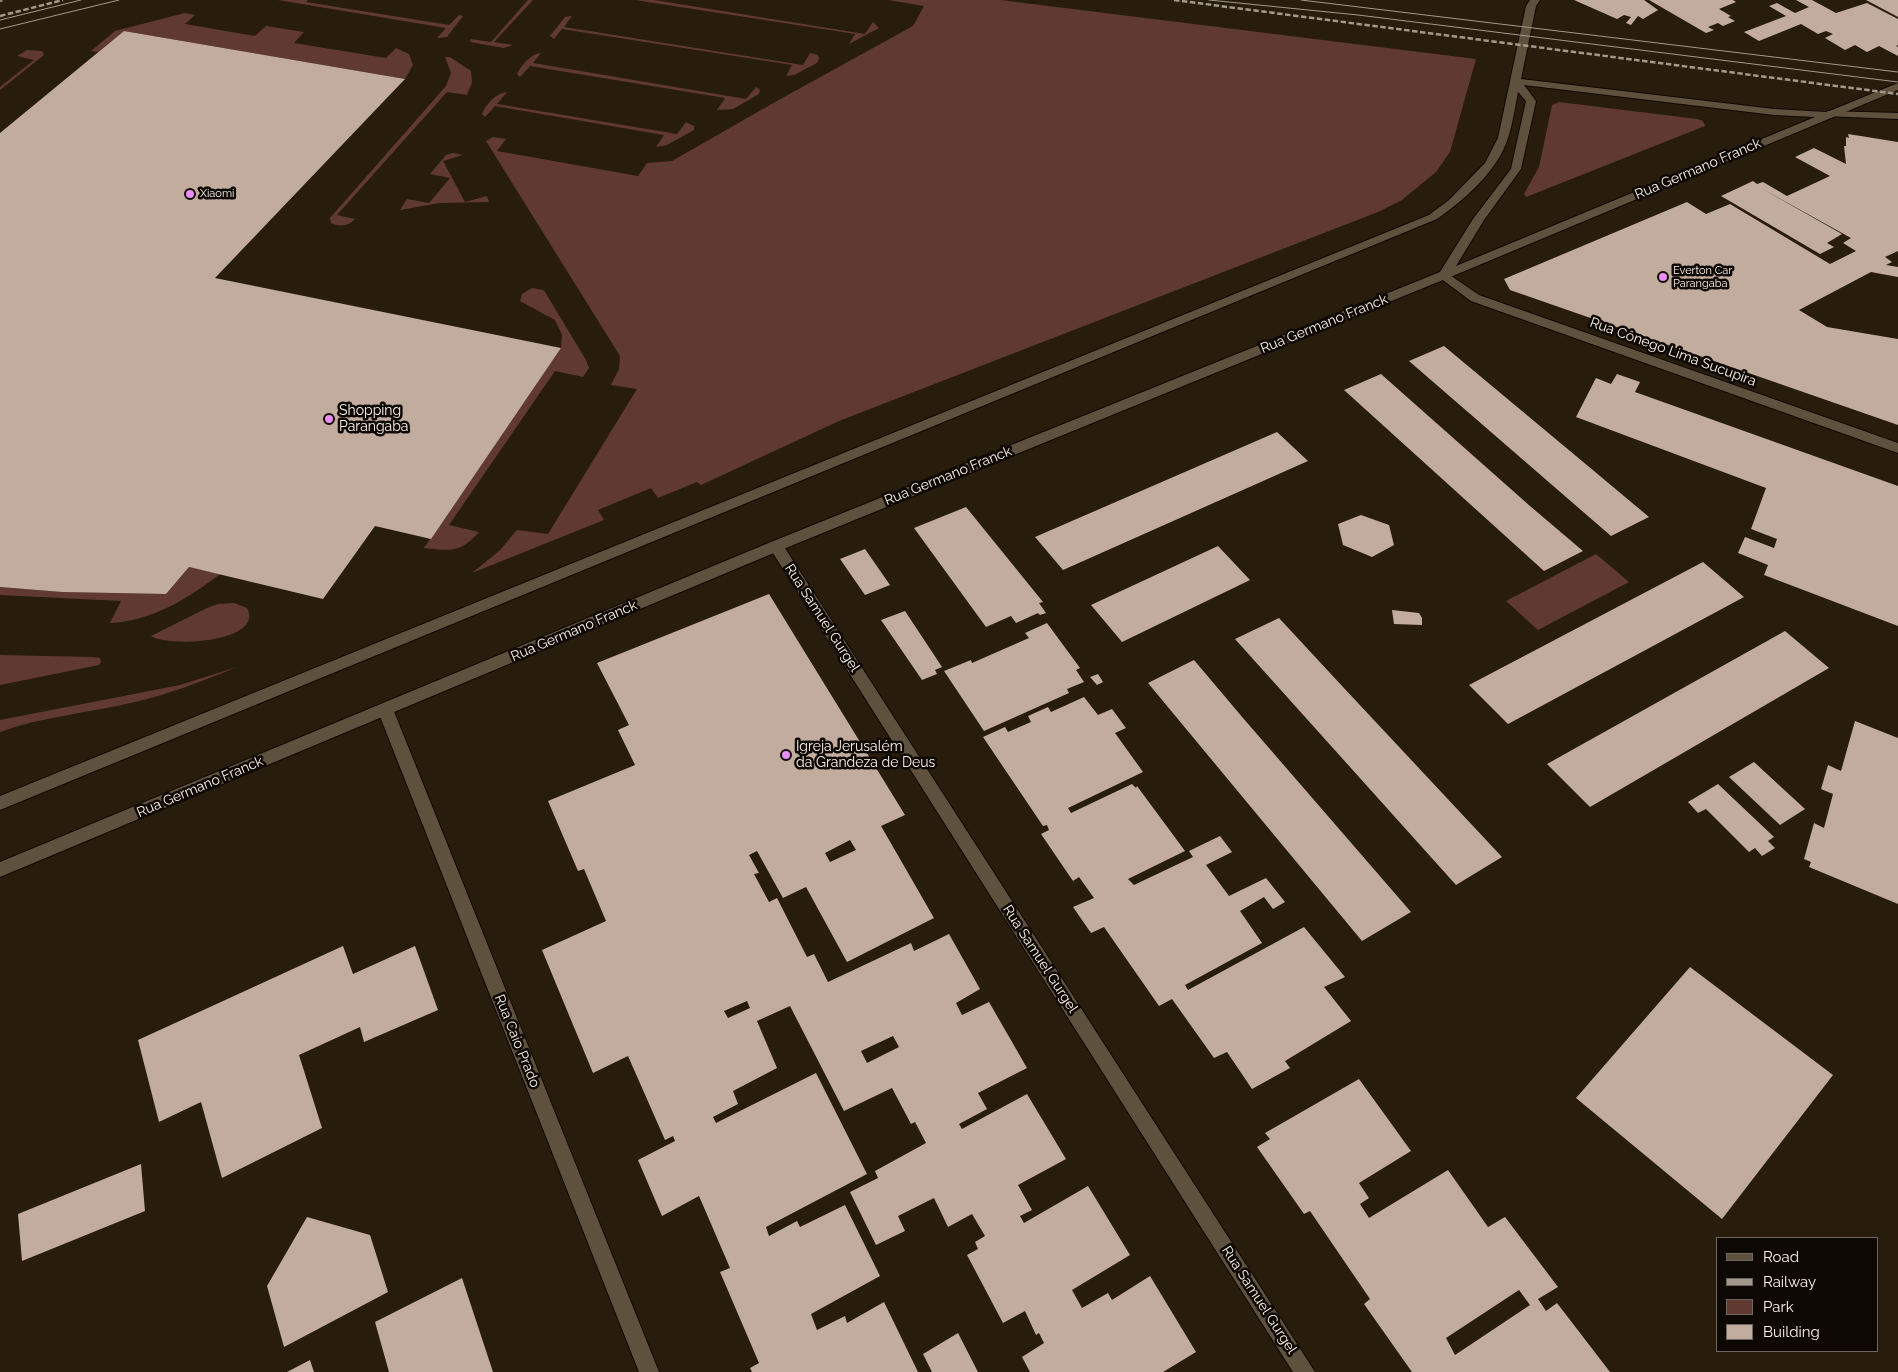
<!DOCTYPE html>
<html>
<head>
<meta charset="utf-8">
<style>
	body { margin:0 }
	#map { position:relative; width:1898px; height:1372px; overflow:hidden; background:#281d0c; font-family:Raleway,sans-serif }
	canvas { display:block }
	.legend { position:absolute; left:1716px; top:1237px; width:162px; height:115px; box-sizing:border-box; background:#0d0803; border:1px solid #6c665f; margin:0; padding:6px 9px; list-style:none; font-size:15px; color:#faf3e8 }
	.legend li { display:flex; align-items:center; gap:10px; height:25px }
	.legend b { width:25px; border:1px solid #6c665f }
</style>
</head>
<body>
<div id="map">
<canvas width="1898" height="1372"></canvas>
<ul class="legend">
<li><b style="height:6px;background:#5e523f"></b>Road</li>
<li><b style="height:6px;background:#a2998c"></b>Railway</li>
<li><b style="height:14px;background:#603931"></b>Park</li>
<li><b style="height:14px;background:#c2ac9d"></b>Building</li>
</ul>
</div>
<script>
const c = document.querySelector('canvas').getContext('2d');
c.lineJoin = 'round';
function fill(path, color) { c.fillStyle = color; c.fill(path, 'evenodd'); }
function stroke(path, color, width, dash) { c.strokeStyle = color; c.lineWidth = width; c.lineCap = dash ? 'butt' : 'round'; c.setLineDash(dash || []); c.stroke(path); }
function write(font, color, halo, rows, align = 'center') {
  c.font = font + ' Raleway,sans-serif'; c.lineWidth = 5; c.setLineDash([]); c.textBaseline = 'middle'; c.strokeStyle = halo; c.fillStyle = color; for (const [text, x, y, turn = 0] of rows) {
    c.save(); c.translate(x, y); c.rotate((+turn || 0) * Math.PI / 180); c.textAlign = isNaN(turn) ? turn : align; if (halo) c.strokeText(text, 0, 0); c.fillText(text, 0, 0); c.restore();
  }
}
const green = new Path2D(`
	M278 0H308L306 2 449 25 459 15 463 16 447 37 437 38 446 28Z
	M528 0H533L494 42 513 45 504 48 470 42 471 39 491 42Z
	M635 0H654L865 34 873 22 879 28 849 44 855 34Z
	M888 0H1000L1476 59 1450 152 1436 172 1402 200 1378 212 839 421 701 485 697 482 658 498 651 488 598 510 604 520 472 573 500 550 517 530 548 534 637 389 611 385 619 369 620 356 486 141 493 137 506 139 497 151 638 176 647 163 672 161 775 102 913 26 924 6Z
	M185 13 195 15 185 24 255 36 266 26 304 32 294 43 386 58 396 48 409 54 413 65 405 79 124 31 98 52 91 51 115 31Z
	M572 16 564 27 803 65 810 53 818 55 819 59 817 63 794 75 786 76 792 65 562 29 554 39 550 36 565 17Z
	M27 50 42 51 44 55 0 90V87L34 60 17 56Z
	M541 53 533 63 746 99 756 87 760 90 759 94 733 109 717 110 725 98 530 66 520 77 517 74C522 65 530 54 541 53Z
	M445 57H450L471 71 472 82 467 95 447 92 337 215 355 219C349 226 339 227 331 223L330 218 446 86 451 73Z
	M507 92 497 104 677 134 686 122 694 126V130L667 145 656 147 664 135 495 106 485 117 482 114C486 104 496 93 507 92Z
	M1559 102 1697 119 1703 121 1705 126 1526 197 1524 194 1539 167 1552 105Z
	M453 153 463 155 443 161 465 202 487 196 489 202 439 203 400 210 407 199 429 203 450 178 430 174 446 155Z
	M532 288 543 290 545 292 586 360 589 368 583 377 555 371 449 525 479 532C461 553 450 551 424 548L561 348 562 335 555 320 520 301 522 294Z
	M1596 554 1629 582 1538 630 1506 601Z
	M189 567 220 574C187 599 152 621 110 623L121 601 0 595V587L62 592 166 594Z
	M234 603 247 608C265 642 170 648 151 636L207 608 218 604Z
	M0 655 92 657 100 658 101 662 99 665 0 685Z
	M237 667C203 681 170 694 135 702 90 713 44 716 0 732V720L180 685Z`);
const building = new Path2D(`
	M1574 0H1644L1658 10 1643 19 1638 16 1631 25 1626 23 1631 17 1624 15 1617 19Z
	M1649 0H1733L1736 2 1719 9 1731 16 1728 17 1735 21 1723 26 1718 23 1708 27 1714 30 1706 33Z
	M1796 0H1812L1836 13 1867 3 1898 19V45L1896 46 1898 47V56L1879 46 1867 52 1855 45 1845 50 1825 38 1833 34 1826 31 1818 34 1801 24 1759 41 1744 32 1786 16 1769 6 1777 3 1795 13 1809 7Z
	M1866 0H1898V17Z
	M124 31 405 79 215 278 561 348 431 539 375 526 323 599 189 567 166 594 62 592 0 587V133Z
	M1848 134 1898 142V251L1885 257 1892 262 1886 265 1898 267V277L1871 272 1799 310 1827 327 1898 339V425L1510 290 1504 279 1687 202 1706 214 1730 204 1830 264 1856 251 1843 243 1851 238 1759 187 1842 234 1827 243 1834 247 1820 254 1721 196 1753 181 1757 184 1763 182 1787 196 1830 176 1795 157 1814 148 1846 164 1844 146H1846V137L1849 138Z
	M1444 346 1594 471 1649 517 1611 536 1409 361Z
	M1381 374 1530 506 1583 551 1544 571 1344 390Z
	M1617 374 1640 382 1635 392 1898 486V626L1764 575 1768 565 1738 553 1745 537 1774 548 1777 539 1751 529 1766 488 1576 417 1596 378 1611 384Z
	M1277 432 1308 461 1063 570 1035 537Z
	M966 507 1043 602 1039 603 1046 613 1040 615 1038 613 1016 623 1011 616 986 627 914 528Z
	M1361 515 1389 525 1394 545 1372 557 1343 545 1338 524Z
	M1218 546 1250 580 1122 642 1091 605Z
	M865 549 890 585 865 595 840 559Z
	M1703 562 1744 597 1508 724 1469 685Z
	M769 594 905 815 881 826 934 918 847 962 806 887 783 898 757 851 749 855 759 873 754 874 769 902 777 898 807 957 814 954 828 982 911 943 914 951 949 934 980 989 956 1003 962 1015 989 1002 1027 1068 978 1093 987 1109 959 1124 962 1129 1027 1094 1066 1159 1018 1185 1032 1210 1020 1216 1024 1223 1088 1186 1130 1255 1072 1290 1082 1308 1108 1293 1112 1300 1150 1276 1196 1352 1163 1372H1030L1022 1357 1044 1343 1039 1333 1036 1335 1025 1311 1003 1323 967 1255 978 1249 975 1242 985 1236 972 1214 948 1227 934 1198 898 1216 905 1231 876 1245 850 1192 878 1178 875 1171 926 1143 915 1122 911 1124 892 1088 844 1111 790 1006 757 1021 777 1068 733 1091 738 1104 713 1117 716 1123 816 1073 867 1174 766 1227 769 1236 797 1221 800 1227 845 1205 880 1276 811 1314 817 1330 845 1316 847 1323 884 1302 918 1372H752L750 1368 759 1363 720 1272 730 1268 699 1196 662 1216 638 1160 675 1141 673 1136 665 1140 628 1056 593 1073 542 950 606 921 584 869 578 871 548 801 635 765 618 730 629 725 597 663ZM850 840 856 850 830 862 825 853ZM747 1001 750 1008 728 1018 724 1011ZM893 1036 899 1047 867 1063 861 1051Z
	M1392 610 1419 613 1422 618V625L1394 624Z
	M905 611 942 667 935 670 937 674 922 680 881 620Z
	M1279 618 1343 687 1502 857 1456 885 1235 639Z
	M1047 623 1080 668 1076 670 1084 682 1067 689 1069 693 984 731 944 671 971 660 972 663 1029 638 1025 633Z
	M1785 631 1829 668 1590 807 1547 764Z
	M1194 660 1243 718 1411 912 1362 941 1148 683Z
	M1098 674 1103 682 1097 685 1090 677Z
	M1084 697 1098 715 1112 709 1126 728 1115 733 1143 772 1068 808 1071 813 1132 784 1136 788 1137 786 1185 851 1128 879 1134 885 1193 857 1189 851 1220 836 1232 852 1206 865 1229 896 1266 878 1285 902 1273 909 1264 897 1240 911 1262 943 1185 985 1188 990 1304 927 1345 977 1324 987 1351 1021 1285 1061 1290 1068 1252 1089 1227 1052 1214 1058 1172 999 1159 1006 1104 927 1091 933 1073 907 1094 898 1079 877 1073 881 1041 834 1049 830 1047 825 1043 826 983 737 1005 727 1008 732 1031 722 1028 716 1048 707 1051 712Z
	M1855 721 1898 738V904L1809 867 1811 862 1804 859 1814 823 1824 828 1833 794 1821 789 1828 765 1841 771Z
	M1754 762 1805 809 1780 825 1729 777Z
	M1718 784 1774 837 1768 841 1775 848 1762 856 1755 848 1749 852 1706 809 1698 813 1688 802Z
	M343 946 353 974 415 946 438 1010 364 1042 360 1027 299 1055 322 1128 222 1178 201 1102 159 1122 138 1040Z
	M1690 967 1833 1075 1722 1219 1576 1098Z
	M1359 1079 1411 1151 1359 1183 1369 1198 1360 1204 1369 1218 1448 1170 1488 1227 1505 1217 1558 1287 1538 1299 1546 1311 1557 1303 1610 1372H1412L1364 1304 1370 1299 1310 1211 1304 1214 1257 1147 1270 1139 1265 1133ZM1519 1290 1530 1305 1455 1355 1446 1338Z
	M141 1164 145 1211 22 1261 18 1214Z
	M307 1217 370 1235 388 1292 284 1347 267 1286Z
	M462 1278 493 1372H389L375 1322Z
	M958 1333 978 1372H932L923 1354Z
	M310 1360 314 1372H287Z`);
const path = new Path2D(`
	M0 1 3 0`);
const minor = new Path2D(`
	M1828 111 1898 113V119L1824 116 1823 114Z
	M776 541 781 542 1315 1372H1293L771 550 769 546 771 542Z
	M385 703 390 705 393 709 659 1372H639L377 709 380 705Z`);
const tertiary = new Path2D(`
	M1444 271 1479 295 1898 443V453L1471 301 1440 278 1438 275Z`);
const secondary = new Path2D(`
	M1530 0H1540L1536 6 1521 79 1774 109 1827 112 1898 83V90L1448 278 781 550 0 877V862L771 542 1440 272 1473 219 1511 169 1526 101 1518 92C1515 107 1513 123 1508 138 1497 172 1465 199 1437 219L0 810V796L1429 215 1449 200 1485 163 1498 138 1526 6ZM1524 85 1774 115 1815 117 1456 266 1484 220 1521 169 1536 101Z`);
const tram = new Path2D(`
	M1209 0 1358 15 1898 82
	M1301 0 1898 72
	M0 20 81 0
	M0 29 119 0`);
const rail = new Path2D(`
	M1174 0 1898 94
	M0 16 63 0`);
const markers = [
	[190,194,5,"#ea8dfd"],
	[1663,277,5,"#ea8dfd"],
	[329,419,5,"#ea8dfd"],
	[786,755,5,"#ea8dfd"]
];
const farPoinames = [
	["Xiaomi",200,194],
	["Everton Car",1673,271],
	["Parangaba",1673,284]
];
const streetNames = [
	["Rua Germano Franck",1698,169,-23],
	["Rua Germano Franck",1324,324,-22],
	["Rua Cônego Lima Sucupira",1673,352,20],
	["Rua Germano Franck",948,476,-22],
	["Rua Samuel Gurgel",822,618,57],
	["Rua Germano Franck",574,631,-23],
	["Rua Germano Franck",200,787,-23],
	["Rua Samuel Gurgel",1040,959,57],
	["Rua Caio Prado",517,1041,68],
	["Rua Samuel Gurgel",1259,1300,57]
];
const poiNames = [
	["Shopping",339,411],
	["Parangaba",339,427],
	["Igreja Jerusalém",796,747],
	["da Grandeza de Deus",796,763]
];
fill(green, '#603931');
fill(building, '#c2ac9d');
stroke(minor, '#110700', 2);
stroke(tertiary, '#110700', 2);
stroke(secondary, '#110700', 2);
stroke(path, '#91887a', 2.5, [2.5, 2.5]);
fill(minor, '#5e523f');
fill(tertiary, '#5e523f');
fill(secondary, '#5e523f');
stroke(tram, '#a2998c', 1);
stroke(rail, '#a2998c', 2.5, [5.5, 2.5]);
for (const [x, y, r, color] of markers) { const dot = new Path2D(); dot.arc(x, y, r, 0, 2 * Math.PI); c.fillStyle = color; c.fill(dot); stroke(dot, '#0d0803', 2); }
write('11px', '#faf3e8', '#0d0803', farPoinames, 'left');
write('14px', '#faf3e8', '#0d0803', streetNames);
write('14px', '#faf3e8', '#0d0803', poiNames, 'left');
</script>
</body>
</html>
